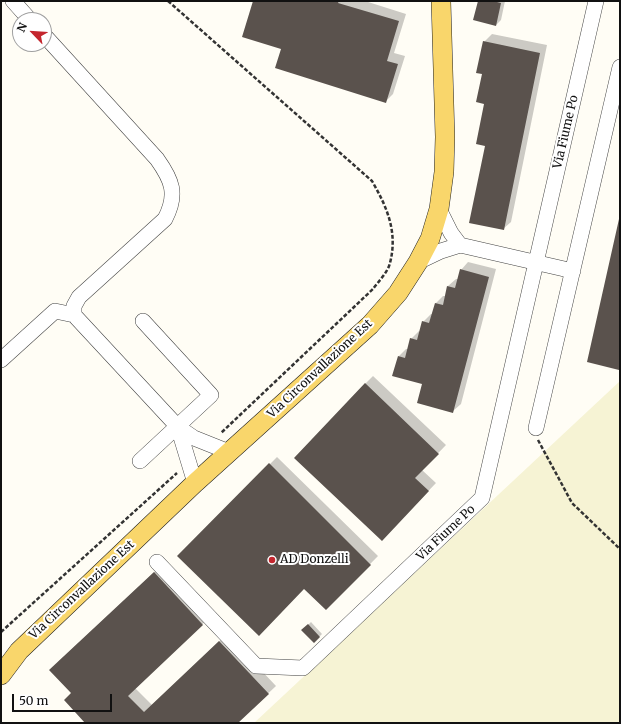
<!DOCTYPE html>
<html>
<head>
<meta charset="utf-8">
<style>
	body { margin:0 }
	#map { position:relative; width:621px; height:724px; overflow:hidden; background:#fffdf5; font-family:Merriweather,serif }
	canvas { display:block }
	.frame { position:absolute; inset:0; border:2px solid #111; pointer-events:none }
	.north { position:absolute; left:12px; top:12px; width:40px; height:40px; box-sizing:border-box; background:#fff; border:1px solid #a0a0a0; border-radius:50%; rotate:295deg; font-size:11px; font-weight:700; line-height:16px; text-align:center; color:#111 }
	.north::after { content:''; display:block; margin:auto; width:14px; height:18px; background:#c4262e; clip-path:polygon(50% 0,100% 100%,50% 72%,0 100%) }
	.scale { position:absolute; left:12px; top:694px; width:100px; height:18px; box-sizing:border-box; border:2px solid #111; border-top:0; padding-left:5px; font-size:12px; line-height:14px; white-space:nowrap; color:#111; -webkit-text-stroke:3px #fff; paint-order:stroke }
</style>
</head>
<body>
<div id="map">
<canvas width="621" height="724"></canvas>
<div class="frame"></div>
<div class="north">N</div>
<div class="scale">50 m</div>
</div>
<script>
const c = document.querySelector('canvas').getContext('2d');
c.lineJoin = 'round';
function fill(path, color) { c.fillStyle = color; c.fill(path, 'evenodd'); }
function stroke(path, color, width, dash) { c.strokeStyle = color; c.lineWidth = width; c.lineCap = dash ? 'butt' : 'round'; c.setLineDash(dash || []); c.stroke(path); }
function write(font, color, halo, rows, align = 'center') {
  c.font = font + ' Merriweather,serif'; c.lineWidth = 4; c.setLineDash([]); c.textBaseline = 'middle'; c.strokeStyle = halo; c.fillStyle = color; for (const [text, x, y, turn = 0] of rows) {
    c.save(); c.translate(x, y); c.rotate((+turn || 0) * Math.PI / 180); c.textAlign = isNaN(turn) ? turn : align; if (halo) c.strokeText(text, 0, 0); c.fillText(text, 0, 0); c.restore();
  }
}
const farmland = new Path2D(`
	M620 381V723H254Z`);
const shadow = new Path2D(`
	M254 1H365L406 14 394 53 405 56 393 94 385 102 282 48Z
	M479 1H505L501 20 496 25Z
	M492 34 547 45 511 222 503 229 486 145 484 42Z
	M620 221V367L619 368 588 361Z
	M468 262 496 269 461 404 453 411 423 383 399 356 406 349H408L411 339 419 331 420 332 423 322 431 314H433L436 303 443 296H446L448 286 456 279H458L461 270Z
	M373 376 446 445 422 470 436 483 389 532 365 384Z
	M277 457 378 556 326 609 304 588 179 556Z
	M162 565 210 617 135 688 152 705 227 634 276 686 237 723H87L58 662Z
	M311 622 322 634 314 642 303 630Z`);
const building = new Path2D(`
	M253 1H339L338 3 399 21 387 61 398 64 386 103 275 68 281 49 242 37Z
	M478 1H493L501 3 496 26 473 20Z
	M483 41 540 53 504 230 469 223 485 146 476 144 484 104 476 102 482 74 476 73Z
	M619 219 620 366 619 370 587 362Z
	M460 269 489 277 453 413 417 403 422 384 392 376 398 356 405 358 410 338 417 340 422 321 429 323 435 303 443 305 447 286 455 288Z
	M365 383 439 454 415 478 429 491 382 541 294 458Z
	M269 463 371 565 326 610 304 589 259 636 177 556Z
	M154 572 203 625 128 696 144 712 219 641 269 694 238 723H85L64 700 71 693 49 670Z
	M308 624 320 637 314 643 301 630Z`);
const path = new Path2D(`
	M168 1 372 181C387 207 398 232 390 263 388 272 378 282 373 289L221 433
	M538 440 572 503 620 549
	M1 632 177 473`);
const minor = new Path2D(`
	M13 1 30 20
	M44 35 157 159C172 180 178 194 165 219L79 297 74 306V315
	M439 209 451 233 460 245
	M418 262 441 251 460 245 573 271
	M1 360 55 311 74 315 178 427 194 438 229 452
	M178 427 195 483
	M536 428 620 67
	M140 461 211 395 143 321
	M157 562 256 666 303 668 482 498 596 1`);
const major = new Path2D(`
	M1 675 19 651 195 483 370 325 398 293 418 262 430 239 439 209 444 172 445 137 441 1`);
const markers = [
	[272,560,4,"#c4262e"]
];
const streetNames = [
	["Via Fiume Po",566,132,-77],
	["Via Circonvallazione Est",320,369,-43],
	["Via Fiume Po",446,533,-43],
	["Via Circonvallazione Est",82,590,-43]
];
const poiNames = [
	["AD Donzelli",280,560]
];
fill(farmland, '#f6f3d4');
fill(shadow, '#0003');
fill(building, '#5a524d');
stroke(minor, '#444', 16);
stroke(major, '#222', 20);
stroke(path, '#333', 2.5, [4, 2]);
stroke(minor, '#fff', 15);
stroke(major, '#f9d66b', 19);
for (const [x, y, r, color] of markers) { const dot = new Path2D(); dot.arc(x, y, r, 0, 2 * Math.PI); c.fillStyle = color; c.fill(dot); stroke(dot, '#fff', 1.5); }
write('12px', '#111', '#fff', streetNames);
write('12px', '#111', '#fff', poiNames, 'left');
</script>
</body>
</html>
